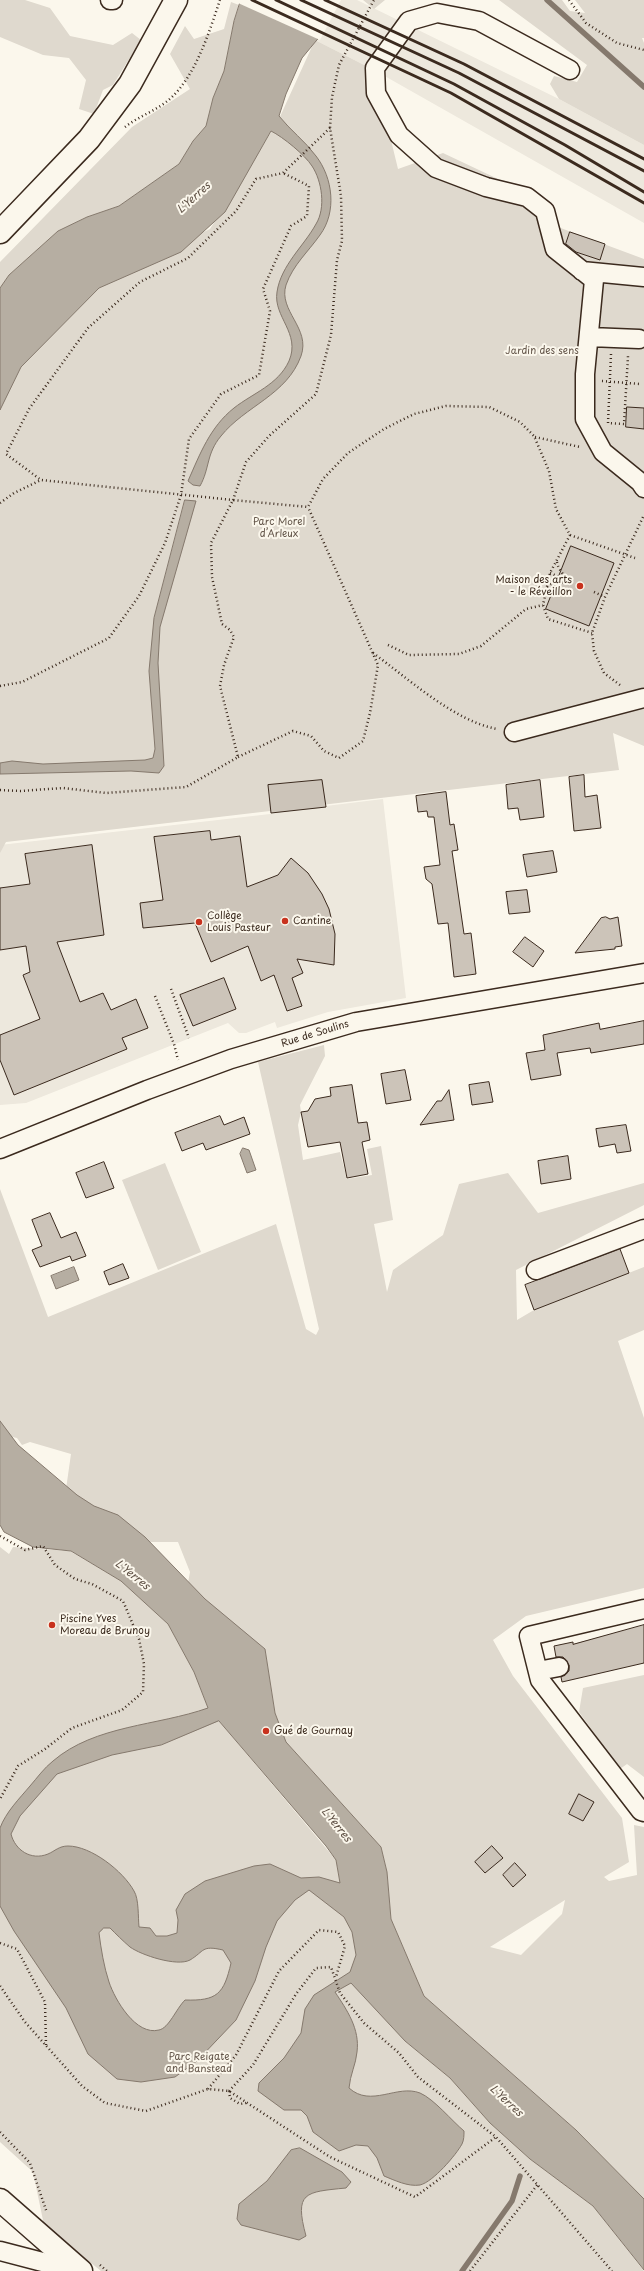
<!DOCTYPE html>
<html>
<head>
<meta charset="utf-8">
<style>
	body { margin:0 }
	canvas { display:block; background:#fbf7ec }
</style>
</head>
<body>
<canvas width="644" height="2271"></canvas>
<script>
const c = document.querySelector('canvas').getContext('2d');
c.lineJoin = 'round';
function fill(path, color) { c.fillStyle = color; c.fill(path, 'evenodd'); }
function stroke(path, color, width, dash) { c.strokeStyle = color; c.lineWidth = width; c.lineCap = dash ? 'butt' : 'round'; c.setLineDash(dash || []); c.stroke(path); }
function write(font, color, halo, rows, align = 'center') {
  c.font = font + ' "Playpen Sans",sans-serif'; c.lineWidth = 4; c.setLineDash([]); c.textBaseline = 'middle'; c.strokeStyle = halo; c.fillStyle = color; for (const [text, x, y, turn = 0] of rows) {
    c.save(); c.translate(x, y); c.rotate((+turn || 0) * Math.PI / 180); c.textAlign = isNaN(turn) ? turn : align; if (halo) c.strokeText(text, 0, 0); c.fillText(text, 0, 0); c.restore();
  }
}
const built = new Path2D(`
	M326 0H357L559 99 644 145V223L374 70 315 40Z
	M268 785 326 806 383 799 406 998 328 1012 277 1028 275 1022 246 1033H239L228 1023 26 1103 0 1105V845L270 814Z`);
const green = new Path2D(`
	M0 0H25L50 8 70 36 113 45 132 33 141 40 113 85 103 90 94 114 79 109 86 80 69 58 43 55 0 37Z
	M363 0H385L374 9Z
	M499 0H562L570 11 585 13 575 0H644V38H642L644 43V145L559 99 550 84 554 76 577 82 587 65Z
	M231 2 239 5 234 21 224 71 213 98 206 126 193 141 179 164 119 206 87 217 58 231 9 275 0 288V262L132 127 190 89 170 54 185 26 194 39 224 29Z
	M315 40 374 70 398 169 443 153 534 196 558 227 644 259V746L613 733 619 770 6 842 0 853V399L28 352 113 275 210 229 278 121Z
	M324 1045 325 1056 300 1105 301 1112 298 1125 303 1160 340 1152 347 1179 372 1175 367 1149 381 1146 393 1220 374 1224 387 1292 393 1270 443 1235 459 1184 508 1173 538 1213 644 1183V1205L516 1270 517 1320 534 1310 644 1267V1330L618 1341 644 1418V1588L526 1616 493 1640 513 1676 622 1818 629 1862 604 1877 609 1881 637 1875 634 1825 644 1827V2199L576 2130 424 1996 391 1919 387 1872 381 1847 286 1742 275 1713 265 1649 185 1599 190 1572 178 1542H127L65 1496 71 1454 30 1442 22 1445 17 1438 0 1434V1189L48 1317 276 1224 306 1329 316 1335 319 1329 258 1062ZM565 1900 562 1914 521 1955 490 1947Z
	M165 1163 201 1252 158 1270 122 1180Z
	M0 1547 9 1554 13 1547 70 1551 121 1581 168 1624 194 1672 208 1708 336 1860 339 1877 405 2041 450 2078 490 2123 530 2159 593 2206 644 2271H101L44 2225 33 2172 0 2142Z
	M644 1675V1777L627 1764 620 1769 579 1712 583 1688Z`);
const water = new Path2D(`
	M241 0 321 35 302 58 286 94 279 116C290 130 305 141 316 156 333 178 337 212 320 235 308 252 293 265 286 285 278 311 311 328 301 356 287 395 245 406 221 436 206 454 210 468 200 486L193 485 188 481C200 454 210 427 234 408 253 393 278 385 289 361 301 333 273 317 277 292 281 265 304 246 316 224 326 208 322 181 312 166 305 155 283 137 271 131L225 212 181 252 99 288 21 367 0 410V288L9 275 58 231 87 217 119 206 179 164 193 141 206 126 213 98 224 71 234 21Z
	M185 500 196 501 160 627 158 663 164 766 159 773 131 771 0 774V763L12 761 43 764 145 760 153 758 155 749 149 671 154 618Z
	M243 1148 249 1150 256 1170 247 1173 240 1154Z
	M74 1267 79 1280 56 1289 51 1276Z
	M0 1421 18 1445 77 1495 94 1506 118 1515 145 1537 205 1599 265 1649 275 1713 286 1742 381 1847 387 1872 391 1919 424 1996 576 2130 644 2199V2270L593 2206 530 2159 490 2123 450 2078 405 2041 351 1983 335 1992C347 2010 360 2029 357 2052 356 2064 350 2075 349 2088 371 2108 397 2084 420 2093 434 2099 452 2121 464 2131 464 2135 464 2140 462 2144 456 2155 433 2182 420 2185 408 2187 394 2180 384 2176L377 2158 368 2146 356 2145 339 2151 313 2132 307 2116 301 2110H284L258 2091 259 2083 284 2058 301 2033 305 2009 314 1995 350 1972 356 1955 352 1932 344 1917 309 1890 295 1900 277 1921 266 1947 255 1981 236 2020 197 2061 175 2077 141 2082 117 2079 88 2054 66 2008 14 1931 0 1906V1828C6 1812 19 1799 30 1786 37 1778 44 1768 53 1761 95 1725 157 1726 208 1708L194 1672 168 1624 121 1581 71 1551 33 1547 4 1532 0 1525ZM219 1721 326 1846 336 1860 340 1883 319 1877 301 1878 270 1864 254 1866 205 1881 185 1894 176 1910 178 1920 177 1933 167 1936H156L150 1928 139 1927C138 1917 139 1899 134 1891 123 1871 91 1846 68 1846 59 1846 55 1851 48 1854 31 1861 15 1850 11 1834L20 1816 57 1774 112 1755 161 1745ZM104 1928H110C116 1934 123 1941 130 1947 141 1955 177 1967 190 1960 205 1951 201 1945 223 1950L231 1963C224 1994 217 2001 185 2000 176 2009 169 2028 159 2030 136 2036 115 2000 109 1982 104 1967 101 1949 99 1933Z
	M300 2148 342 2172 351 2182 346 2188C305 2192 294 2192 306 2236L299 2240 241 2225 237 2219 239 2204 267 2181 291 2150Z`);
const pier = new Path2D(`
	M239 0H341L320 40 238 3Z`);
const stream = new Path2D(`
	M547 0 644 87
	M462 2271 512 2201 520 2176`);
const building = new Path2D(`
	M570 232 605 244 600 260 576 252 566 244Z
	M627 407 644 408V429L626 427Z
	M571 546 614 563 589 626 546 609Z
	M584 775 585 797 597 795 601 828 574 831 569 777Z
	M322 780 326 807 271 813 268 785Z
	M540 780 544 817 520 820 518 808 508 809 506 785Z
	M446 792 450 825 454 824 458 850 452 851 464 934 471 933 476 974 454 977 448 923 438 924 432 884 426 879 424 867 440 865 434 817H428L427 811 418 812 416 796Z
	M210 831 211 840 240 836 247 887 278 875 291 858 308 873 322 894 329 909 335 934 334 965 297 959 303 973 292 978 302 1006 287 1011 274 975 261 981 248 946 211 962 195 923 143 928 140 903 163 900 154 837Z
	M92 845 104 935 57 942 80 1002 103 993 111 1010 136 999 148 1028 122 1038 127 1049 14 1095 0 1060V1035L40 1019 23 975 30 972 26 946 0 950V888L30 884 25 854Z
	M553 851 557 872 527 877 523 855Z
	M527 890 530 912 509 914 506 892Z
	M606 917 610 919 618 917 622 946 615 947V949L575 953 601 918Z
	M525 937 544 951 533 967 513 952Z
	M224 978 236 1009 193 1026 180 995Z
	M644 1021V1044L591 1053 590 1048 557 1053 561 1075 531 1080 526 1053 545 1050 543 1035 599 1023 600 1029Z
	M405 1070 411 1100 386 1104 381 1074Z
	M489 1082 493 1102 472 1105 469 1085Z
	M352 1085 358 1123 367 1122 370 1140 362 1142 368 1174 347 1178 340 1142 308 1147 301 1112 308 1111 315 1099 331 1096 330 1088Z
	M449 1090 454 1120 420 1125 437 1101H441Z
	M220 1116 224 1125 244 1117 250 1134 206 1150 203 1143 182 1151 175 1133Z
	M626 1125 631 1151 617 1153 615 1144 599 1147 596 1129Z
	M568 1156 571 1179 541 1184 538 1161Z
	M104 1162 114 1188 86 1198 76 1173Z
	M50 1213 61 1238 76 1232 86 1256 72 1261 70 1256 40 1267 32 1250 42 1246 32 1220Z
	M620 1249 629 1273 534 1310 525 1285Z
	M123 1264 129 1278 109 1285 104 1272Z
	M644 1625V1663L562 1682 561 1677 569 1671V1665L563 1657H556L554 1646 573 1642V1644Z
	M579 1794 594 1802 583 1821 569 1814Z
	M492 1846 503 1858 485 1873 475 1862Z
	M515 1863 526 1875 513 1887 503 1875Z`);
const path = new Path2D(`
	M569 0 586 23 617 43 644 50
	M125 127C139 116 158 110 171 98 197 73 209 32 220 0
	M330 128 283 173 256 179 236 211 188 258 140 282 88 328 29 409 6 454 41 480 233 500 246 462 269 436 316 394 331 335 337 260 342 241 341 196 330 128 332 97 339 65 374 0
	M611 354 608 423 624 424 628 356
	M602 381 640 384
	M535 437 580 447
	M0 503 14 493 41 480
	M570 535 550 573 543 605 548 619 592 633
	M557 562C558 570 564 573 566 581
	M550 573 566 580
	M547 587C553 581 559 584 566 581
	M594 592 605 597
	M388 645 409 655 459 654 481 646 526 609 543 605
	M373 653C409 679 454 721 497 729
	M620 685 604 673 594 651 592 633 605 597 644 515
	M0 686 22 682 109 638 139 596 165 543 181 495 189 439 221 394 259 375 270 311 263 289 291 226 307 216 309 186 283 173
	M238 757 293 731 311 736 324 751 339 758 363 741 370 713 378 665 308 507
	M0 790 20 791 63 788 106 793 186 787 238 757 220 686 224 665 234 637 230 630 222 624 212 577 211 543 233 500 308 507 323 479 348 453 384 429 414 414 446 406 489 407 520 422 534 436 549 471 556 509 570 535 635 558
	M171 989 189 1038
	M155 996 174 1044 178 1060
	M0 1536 25 1550 43 1546 55 1565 75 1579 92 1584 123 1601 139 1639 144 1664 143 1692 122 1710 72 1728 45 1749 18 1766 0 1799
	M0 1943 17 1949 45 2002 46 2045
	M0 1986 25 2022 82 2086 105 2103 146 2111 208 2089 229 2091 330 2157 415 2197 496 2137
	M208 2089 236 2055 279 1971 319 1930 338 1932 345 1946 336 1977
	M229 2091 253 2065 296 1994 316 1968 331 1967 340 1993 364 2023 399 2053 418 2077 496 2137 612 2271
	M229 2091 230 2098 240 2104 246 2103
	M0 2132 30 2163 47 2213
	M100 2265 107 2271
	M470 2271 538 2184`);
const minor = new Path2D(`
	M110 0H113
	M570 70 479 21 437 13 409 21 375 68 376 93 399 135 436 168 486 187 527 197 545 211 555 249 594 280 585 374V419L603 452 640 482 644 488
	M582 271 644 277
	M590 337 639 339
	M514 732 644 698
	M0 1149 147 1090 231 1059 356 1022 644 973
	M536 1270 644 1229
	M644 1609 529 1636 540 1680 641 1811 644 1812
	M538 1671 559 1667
	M0 2251 54 2265 70 2261`);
const major = new Path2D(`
	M0 232 89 139 130 84 176 0
	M0 2200 81 2271`);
const rail = new Path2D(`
	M252 0 451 93 644 203
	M276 0 454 84 565 145 644 192
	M301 0 459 73 644 171
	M325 0 464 64 644 159`);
const markers = [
	[580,586,4,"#c8321e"],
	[285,921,4,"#c8321e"],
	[199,922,4,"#c8321e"],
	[52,1625,4,"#c8321e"],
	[266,1731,4,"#c8321e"]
];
const parkNames = [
	["Jardin des sens",542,351],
	["Parc Morel",279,522],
	["d’Arleux",279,534],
	["Parc Reigate",199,2057],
	["and Banstead",199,2069]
];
const poiNames = [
	["Maison des arts",572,580,"right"],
	["- le Réveillon",572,592,"right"],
	["Collège",207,916],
	["Louis Pasteur",207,928],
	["Cantine",293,921],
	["Piscine Yves",60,1619],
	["Moreau de Brunoy",60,1631],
	["Gué de Gournay",274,1731]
];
const streetNames = [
	["Rue de Soulins",315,1034,-17]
];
const waterNames = [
	["L'Yerres",194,198,-42],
	["L'Yerres",132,1575,39],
	["L'Yerres",336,1825,51],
	["L'Yerres",506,2101,43]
];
fill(built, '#ede8dd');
fill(green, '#dfd9ce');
fill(water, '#b6aea2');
stroke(water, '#85796d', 1);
fill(pier, '#fbf7ec');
stroke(stream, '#85796d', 5.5);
fill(building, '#ccc4b9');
stroke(building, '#3b2a1e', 1);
stroke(minor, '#3b2a1e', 21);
stroke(major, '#3b2a1e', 25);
stroke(path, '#3b2a1e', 2.5, [1, 3]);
stroke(minor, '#fbf7ec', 18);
stroke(major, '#fbf7ec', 22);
stroke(rail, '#3b2a1e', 3);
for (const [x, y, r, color] of markers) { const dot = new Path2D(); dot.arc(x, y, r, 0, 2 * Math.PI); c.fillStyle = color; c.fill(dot); stroke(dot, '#fbf7ec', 1.5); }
write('10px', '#64564a', '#fbf7ec', parkNames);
write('10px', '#3b2a1e', '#fbf7ec', poiNames, 'left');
write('10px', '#3b2a1e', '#fbf7ec', streetNames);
write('italic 11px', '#605246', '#fbf7ec', waterNames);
</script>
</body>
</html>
